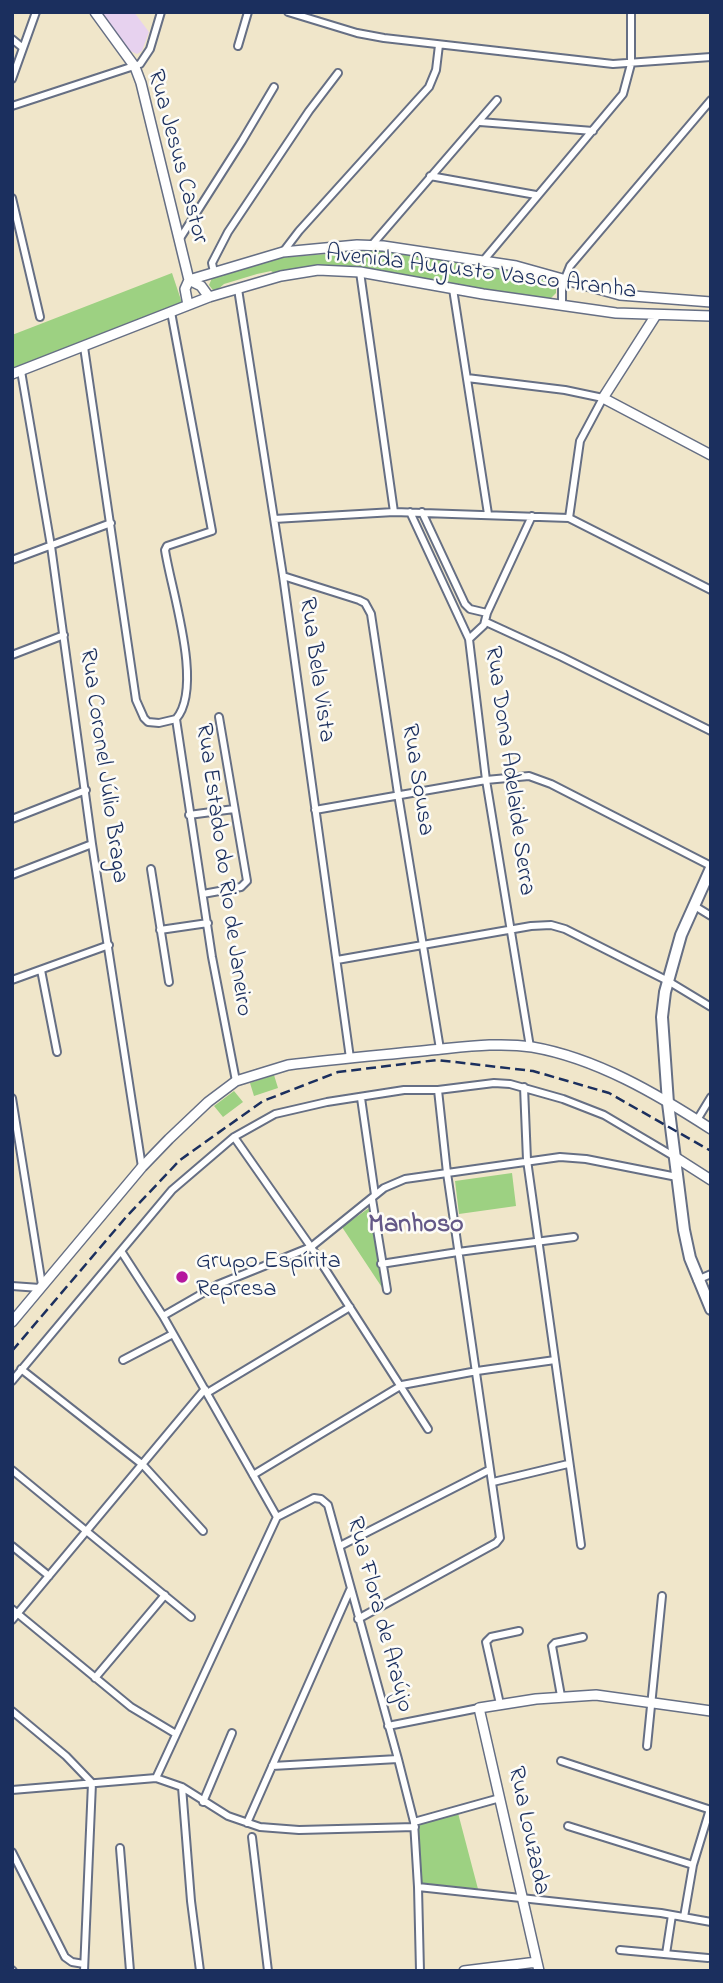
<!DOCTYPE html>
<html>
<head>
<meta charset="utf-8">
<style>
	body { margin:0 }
	#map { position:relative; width:723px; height:1983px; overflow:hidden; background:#f0e6ca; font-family:"Indie Flower",sans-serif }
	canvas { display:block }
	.frame { position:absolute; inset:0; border:14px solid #1b2f5e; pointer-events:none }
</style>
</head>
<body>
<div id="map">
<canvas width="723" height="1983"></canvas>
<div class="frame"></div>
</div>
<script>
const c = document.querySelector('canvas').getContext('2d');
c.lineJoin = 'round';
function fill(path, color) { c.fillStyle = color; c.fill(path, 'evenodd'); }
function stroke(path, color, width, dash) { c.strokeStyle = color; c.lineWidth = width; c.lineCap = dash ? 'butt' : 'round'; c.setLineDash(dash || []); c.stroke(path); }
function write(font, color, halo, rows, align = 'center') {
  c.font = font + ' "Indie Flower",sans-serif'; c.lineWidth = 5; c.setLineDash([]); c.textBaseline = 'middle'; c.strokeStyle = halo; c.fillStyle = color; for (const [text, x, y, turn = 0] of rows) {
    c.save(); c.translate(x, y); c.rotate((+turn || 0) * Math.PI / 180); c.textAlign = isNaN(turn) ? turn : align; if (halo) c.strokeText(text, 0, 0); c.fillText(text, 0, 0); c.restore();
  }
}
const built = new Path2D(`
	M101 12H134L149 32 142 51 137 54 130 51Z`);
const green = new Path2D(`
	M374 250 521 272 551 280 556 287V293L549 300 322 266 301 267 276 274 271 271 257 274 224 284 216 291 212 289 209 285 212 278 278 258Z
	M172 273 182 303 12 370V335Z
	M274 1075 278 1088 254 1096 250 1083Z
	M234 1091 243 1102 223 1117 214 1106Z
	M512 1173 516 1206 459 1214 455 1181Z
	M369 1208 385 1292 342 1227Z
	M458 1813 478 1889 422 1883 418 1825Z`);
const street = new Path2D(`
	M288 12 357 33 384 38 613 64 711 57
	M12 39 23 48
	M238 46 248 12
	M12 79 36 12
	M12 106 140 64 150 49 161 12
	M480 122 593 131
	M430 176 536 195
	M12 198 40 317
	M179 240 242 141 274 87
	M371 246 497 100
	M283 252 299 231 429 87 436 70 439 45
	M483 261 623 94 631 64V12
	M214 272 212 263 228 232 309 111 338 73
	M360 272 394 512
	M238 289 283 576 350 1058
	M453 289 488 514
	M562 306V286L570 266 711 100
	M171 312 212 531 167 546 165 550C171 590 204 687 176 719L212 957 236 1081
	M84 347 136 700 144 718 148 722 159 723 176 719
	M21 371 51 546 92 844 142 1167
	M467 378 565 390 603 398 580 441 569 518
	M410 512 469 639 486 780 530 1047
	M422 512 465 604 470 609 487 613
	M274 519 394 512 569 518 711 590
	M12 560 111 523
	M283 576 359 600 365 603 371 614 398 794 440 1049
	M486 622 562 657 711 731
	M469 639 484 625 487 613 532 516
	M12 655 64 635
	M315 810 486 780 529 776 551 784 711 866
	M189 815 234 809
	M12 819 86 790
	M151 869 169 982
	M12 875 92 844
	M203 894 241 887 247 881 219 717
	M693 905 711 916
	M160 930 208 923
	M337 960 531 926 551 925 565 929 668 981 711 1007
	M41 970 57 1052
	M12 980 109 945
	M524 1087 527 1160 581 1545
	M12 1098 42 1285
	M361 1098 375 1195
	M697 1120 711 1097
	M234 1137 311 1247 428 1429
	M372 1199 387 1290
	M121 1251 163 1316 277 1517
	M381 1264 458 1252 574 1237
	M697 1280 711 1274
	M12 1286 40 1288
	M163 1316 217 1285 311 1247 384 1188 405 1179 560 1157 586 1159 677 1177
	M123 1360 173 1334
	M21 1369 143 1465 203 1531
	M12 1381 172 1190 234 1137 275 1114 327 1102 404 1090H438L494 1083 510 1084 563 1099 604 1115 675 1157
	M207 1393 350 1307
	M12 1470 191 1617
	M253 1475 402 1385 477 1371 555 1360
	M493 1482 568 1464
	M277 1517 314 1498 321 1499 328 1505 398 1759 414 1822 418 1887 420 1971
	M12 1546 49 1576
	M340 1546 489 1470
	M12 1609 131 1707 176 1734
	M358 1619 496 1543 500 1538 447 1173 438 1090
	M12 1620 205 1389
	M95 1678 165 1595
	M561 1696 552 1646 555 1643 583 1637
	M500 1704 486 1642 491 1637 519 1631
	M12 1711 66 1756 92 1783 84 1971
	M388 1726 479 1708
	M647 1746 662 1596
	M561 1761 711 1810
	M272 1766 398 1759
	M156 1778 277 1517
	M182 1787 191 1901 200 1971
	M12 1790 156 1778 182 1787 228 1816 260 1827 299 1830 415 1827
	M203 1802 232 1733
	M414 1822 500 1798
	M247 1823 350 1590
	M568 1826 693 1865
	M252 1837 268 1971
	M120 1848 130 1971
	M12 1852 65 1957 72 1962 84 1964
	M418 1887 661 1913 711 1922
	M684 1917 693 1865 710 1809
	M620 1950 708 1958
	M666 1954 672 1915
	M12 1970 13 1971`);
const secondary = new Path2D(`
	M95 12 135 67 141 83 189 280 185 289 188 305
	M189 280 283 252 357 245 383 246 516 266 620 295 711 302
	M189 280 201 286 209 297
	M656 315 603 398 711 455
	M12 374 209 297 281 276 318 270 360 272 483 294 616 313 711 316
	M675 1157 711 1180
	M12 1322 142 1167 169 1139 208 1102 236 1081 288 1065C335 1059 383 1055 431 1050 464 1047 499 1042 532 1047 596 1058 657 1094 711 1129
	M464 1971 537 1962
	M539 1971 479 1708 536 1699 596 1695 711 1711`);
const primary = new Path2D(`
	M711 868 681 935 665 992 662 1017 668 1103 684 1230 690 1258 711 1309`);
const rail = new Path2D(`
	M12 1351 127 1216 180 1160 263 1101 338 1072 437 1060 533 1071 609 1093 711 1151`);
const markers = [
	[182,1277,7,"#b5179e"]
];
const streetNames = [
	["Rua Jesus Castor",176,157,75],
	["Avenida Augusto Vasco Aranha",481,274,7],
	["Rua Bela Vista",315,670,82],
	["Rua Coronel Júlio Braga",102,766,82],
	["Rua Dona Adelaide Serra",508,771,82],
	["Rua Sousa",416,780,81],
	["Rua Estado do Rio de Janeiro",222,870,82],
	["Rua Flora de Araújo",378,1615,75],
	["Rua Louzada",527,1831,78]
];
const poiNames = [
	["Grupo Espírita",196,1263],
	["Represa",196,1291]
];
const neighbourhoodNames = [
	["Manhoso",416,1227]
];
fill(built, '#e7d2ef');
fill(green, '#9dd182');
stroke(street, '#666f84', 10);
stroke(secondary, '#666f84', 12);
stroke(primary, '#666f84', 14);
stroke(street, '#fff', 6);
stroke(secondary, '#fff', 9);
stroke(primary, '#fff', 10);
stroke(rail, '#1b2f5e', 2.5, [10, 5]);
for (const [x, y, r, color] of markers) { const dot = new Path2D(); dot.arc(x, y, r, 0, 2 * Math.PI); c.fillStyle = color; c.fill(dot); stroke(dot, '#fdfcf7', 2.5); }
write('24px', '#1b2f5e', '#fdfcf7', streetNames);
write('24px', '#1b2f5e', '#fdfcf7', poiNames, 'left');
write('bold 26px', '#645887', '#fdfcf7', neighbourhoodNames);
</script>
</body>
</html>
